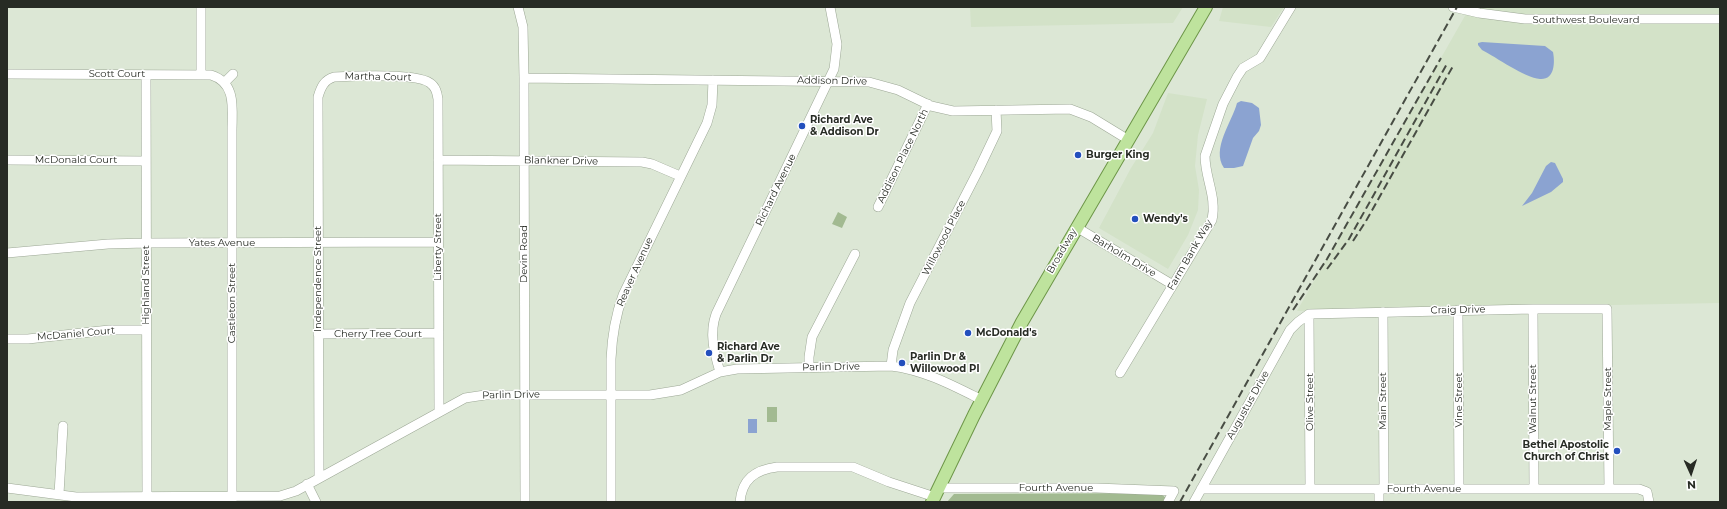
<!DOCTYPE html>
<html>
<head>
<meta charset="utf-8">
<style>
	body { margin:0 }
	#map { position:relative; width:1727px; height:509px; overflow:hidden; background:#dce7d5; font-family:Montserrat,sans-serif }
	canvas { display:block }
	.frame { position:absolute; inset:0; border:8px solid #272b24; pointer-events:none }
	.north { position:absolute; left:1671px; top:453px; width:40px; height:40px; -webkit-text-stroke:3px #fff; paint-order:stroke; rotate:177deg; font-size:11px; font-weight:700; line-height:16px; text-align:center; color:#272b24 }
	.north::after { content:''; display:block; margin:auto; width:14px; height:18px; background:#272b24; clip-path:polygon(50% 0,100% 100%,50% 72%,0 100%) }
</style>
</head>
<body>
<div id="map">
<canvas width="1727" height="509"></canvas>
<div class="frame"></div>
<div class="north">N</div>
</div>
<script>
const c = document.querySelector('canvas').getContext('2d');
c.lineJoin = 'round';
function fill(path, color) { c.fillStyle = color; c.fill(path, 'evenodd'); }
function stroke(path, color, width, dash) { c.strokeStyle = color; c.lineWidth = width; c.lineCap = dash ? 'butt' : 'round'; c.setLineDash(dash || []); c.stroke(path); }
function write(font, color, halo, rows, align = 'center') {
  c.font = font + ' Montserrat,sans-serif'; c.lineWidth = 3; c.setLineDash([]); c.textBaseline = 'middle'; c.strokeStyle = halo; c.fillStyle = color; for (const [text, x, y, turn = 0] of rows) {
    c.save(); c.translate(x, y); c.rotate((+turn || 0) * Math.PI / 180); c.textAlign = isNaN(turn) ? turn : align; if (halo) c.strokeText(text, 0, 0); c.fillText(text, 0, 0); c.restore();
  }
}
const built = new Path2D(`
	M970 7H1183L1173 23 971 27Z
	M1223 7H1284L1271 27 1219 21Z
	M1470 7H1720V303L1297 311Z
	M1168 93 1207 99 1198 135 1195 166 1199 190 1198 210 1188 235 1168 269 1099 228 1131 168 1153 133Z`);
const green = new Path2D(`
	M838 212 847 217 842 228 832 224Z
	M767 407H777V422H767Z
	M1160 493 1166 498 1164 502H947L954 494Z`);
const water = new Path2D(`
	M1482 42 1545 46 1553 52C1555 62 1555 80 1540 79 1525 78 1496 57 1482 50L1478 45V43Z
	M1241 101 1252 103 1259 108 1261 125 1259 131 1253 138 1243 166 1234 168H1224C1211 149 1232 122 1237 103Z
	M1551 162 1555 163 1563 179V182L1551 192 1522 206 1532 193 1546 166Z
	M748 419H757V433H748Z`);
const minor = new Path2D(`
	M518 7 523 27 524 78 525 502
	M1453 7 1479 13 1525 19H1720
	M7 74 211 75C237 83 232 109 232 131V501
	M146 75 147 496
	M201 75V7
	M524 78 869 82 898 90 931 106 953 111 1070 109 1091 117 1127 139
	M225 82 233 74
	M7 160 146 161
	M438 160 642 162 652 164 680 176
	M878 207 928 104
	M1076 227 1173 285
	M7 253 108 244 146 243 438 242
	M1533 309 1534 489
	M1458 310 1459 489
	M1383 312 1384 489
	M1309 314 1533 309H1607L1609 489
	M1309 314 1310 489
	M318 334 438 333
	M7 339H28L109 330H146
	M891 366 893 350 910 303 978 171 997 131 996 110
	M809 368V357L812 337 855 254
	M720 372C714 352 709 334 716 314L834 69 837 44 830 7
	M1120 373 1212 220C1217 197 1205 178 1205 156L1223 104 1237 77 1243 68 1260 58 1291 7
	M319 478 318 97C321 87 324 80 334 77 353 76 417 73 430 83 436 87 437 93 438 99L439 412
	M307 484 316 502
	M7 488 76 497 280 496 296 491 465 398 485 395H650L681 390 720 372 737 369 891 366C924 370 952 385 982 400
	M939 488H1096L1174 491 1168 502
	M1201 489H1639L1647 492 1649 502
	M1379 489V502
	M59 494 63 426
	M611 502V359C612 336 615 317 623 295L707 123 712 105 713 80
	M740 502C742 479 755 470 777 467H853L889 482 935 497
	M1194 502 1290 330 1298 322 1309 314`);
const major = new Path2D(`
	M932 502 974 415 1022 322 1206 7`);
const rail = new Path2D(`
	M1353 241 1366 221 1453 66
	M1327 269 1349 239 1448 62
	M1293 310 1327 259 1441 58
	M1180 502 1457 7`);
const markers = [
	[802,126,4,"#234fbd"],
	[1078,155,4,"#234fbd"],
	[1135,219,4,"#234fbd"],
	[968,333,4,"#234fbd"],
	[709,353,4,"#234fbd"],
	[902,363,4,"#234fbd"],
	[1617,451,4,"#234fbd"]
];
const streetNames = [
	["Southwest Boulevard",1586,20],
	["Scott Court",117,74],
	["Martha Court",378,77,1],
	["Addison Drive",832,81,1],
	["Addison Place North",903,156,-64],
	["McDonald Court",76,160],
	["Blankner Drive",561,161,1],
	["Richard Avenue",776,190,-64],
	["Willowood Place",944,238,-63],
	["Yates Avenue",222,243],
	["Liberty Street",438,247,-90],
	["Broadway",1062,251,-60],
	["Devin Road",524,254,-90],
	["Farm Bank Way",1190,255,-60],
	["Barholm Drive",1124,256,31],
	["Reaver Avenue",635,272,-66],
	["Independence Street",318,279,-90],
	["Highland Street",146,285,-90],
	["Castleton Street",232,303,-90],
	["Craig Drive",1458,310,-1],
	["McDaniel Court",76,334,-5],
	["Cherry Tree Court",378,334],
	["Parlin Drive",831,367,-1],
	["Parlin Drive",511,395,-1],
	["Walnut Street",1533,399,-90],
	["Maple Street",1608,399,-90],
	["Vine Street",1459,400,-90],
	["Main Street",1383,401,-90],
	["Olive Street",1310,402,-90],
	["Augustus Drive",1248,405,-61],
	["Fourth Avenue",1056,488],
	["Fourth Avenue",1424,489]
];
const poiNames = [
	["Richard Ave",810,120],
	["& Addison Dr",810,132],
	["Burger King",1086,155],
	["Wendy's",1143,219],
	["McDonald's",976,333],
	["Richard Ave",717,347],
	["& Parlin Dr",717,359],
	["Parlin Dr &",910,357],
	["Willowood Pl",910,369],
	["Bethel Apostolic",1609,445,"right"],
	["Church of Christ",1609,457,"right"]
];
fill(built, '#d3e2c8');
fill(green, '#a2ba91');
fill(water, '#8ba3d1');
stroke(minor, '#9ca795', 10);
stroke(major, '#6d9648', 14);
stroke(minor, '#fff', 9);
stroke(major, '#bee39d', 12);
stroke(rail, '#484d44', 2, [8, 4]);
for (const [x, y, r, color] of markers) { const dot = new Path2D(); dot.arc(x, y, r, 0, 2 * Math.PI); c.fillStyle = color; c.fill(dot); stroke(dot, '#fff', 1.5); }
write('10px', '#272b24', '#fff', streetNames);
write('bold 10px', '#272b24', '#fff', poiNames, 'left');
</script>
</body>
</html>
